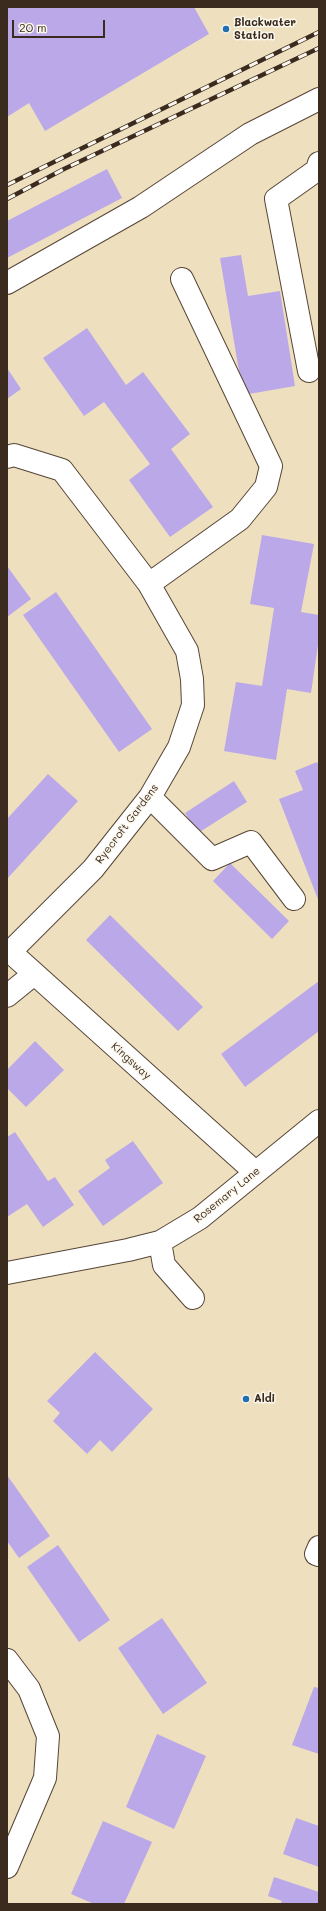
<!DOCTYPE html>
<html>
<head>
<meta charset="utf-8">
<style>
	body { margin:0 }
	#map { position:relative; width:326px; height:1911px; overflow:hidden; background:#eee0bf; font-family:Mali,sans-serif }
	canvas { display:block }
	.frame { position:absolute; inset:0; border:8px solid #3b2a1e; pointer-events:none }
	.scale { position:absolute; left:12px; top:20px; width:93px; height:18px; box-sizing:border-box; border:2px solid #3b2a1e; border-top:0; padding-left:5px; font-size:12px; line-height:14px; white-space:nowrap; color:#3b2a1e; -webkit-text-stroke:3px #fbf7ec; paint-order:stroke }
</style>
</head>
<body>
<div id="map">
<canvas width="326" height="1911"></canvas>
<div class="frame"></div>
<div class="scale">20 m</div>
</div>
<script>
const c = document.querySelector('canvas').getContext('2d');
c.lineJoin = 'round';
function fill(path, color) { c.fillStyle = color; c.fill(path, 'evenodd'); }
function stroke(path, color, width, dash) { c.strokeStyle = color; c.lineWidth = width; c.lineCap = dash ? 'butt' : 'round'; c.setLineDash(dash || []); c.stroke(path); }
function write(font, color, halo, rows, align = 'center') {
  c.font = font + ' Mali,sans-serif'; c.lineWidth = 3; c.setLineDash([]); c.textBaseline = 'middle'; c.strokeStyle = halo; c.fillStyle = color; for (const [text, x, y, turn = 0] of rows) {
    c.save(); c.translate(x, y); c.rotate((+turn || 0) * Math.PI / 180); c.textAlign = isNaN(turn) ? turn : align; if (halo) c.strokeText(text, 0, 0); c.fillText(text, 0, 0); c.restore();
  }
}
const building = new Path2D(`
	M7 7H194L209 34 45 131 29 103 7 117Z
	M107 169 122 198 7 258V221Z
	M241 255 248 296 280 291 295 386 243 395 220 258Z
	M87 328 126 385 143 372 190 434 171 449 213 507 170 537 129 480 150 464 104 402 84 416 43 358Z
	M7 368 21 389 7 399Z
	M262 535 314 544 301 612 319 615V638L311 693 287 689 276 760 224 751 236 682 262 686 274 608 250 604Z
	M7 566 31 599 7 617Z
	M56 592 152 729 119 752 23 615Z
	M317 762 319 766V902L279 799 303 790 295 771Z
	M48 774 78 801 7 879V819Z
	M234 781 247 802 198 833 185 813Z
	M230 863 289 921 272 939 213 881Z
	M110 915 203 1007 178 1031 86 940Z
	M319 981V1031L245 1087 221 1054Z
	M35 1041 64 1070 26 1107 7 1088V1070Z
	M15 1132 48 1181 55 1177 74 1205 43 1227 27 1204 7 1217V1137Z
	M133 1141 163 1183 103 1226 78 1191 110 1168 105 1160Z
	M95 1352 153 1409 112 1452 100 1440 87 1454 53 1421 60 1413 47 1401Z
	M7 1475 50 1536 19 1558 7 1541Z
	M58 1545 110 1620 79 1642 27 1567Z
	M162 1618 207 1683 163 1714 118 1648Z
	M314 1687 319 1688V1754L292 1745Z
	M157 1734 206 1756 174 1829 126 1807Z
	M296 1818 319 1826V1867L283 1854Z
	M103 1821 152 1842 124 1904H94L71 1894Z
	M274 1877 319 1892V1904H280L282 1901 268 1896Z`);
const minor = new Path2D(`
	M7 283 141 207 250 134 319 99
	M309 371 276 199 317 170 319 163
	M7 457 14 455 62 470 149 584 187 651 192 679 193 705 179 747 150 797 93 869 10 952
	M149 584 240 519 266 487 271 466 182 279
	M150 797 212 859 251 842 294 899
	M7 949 255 1172
	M7 996 34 974
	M160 1242 164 1265 193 1298
	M7 1273 128 1250 160 1242 200 1218 319 1121
	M319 1547 316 1554 319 1555
	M7 1660 29 1689 48 1736 45 1778 7 1867`);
const rail = new Path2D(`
	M7 185 319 32
	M7 199 64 169 319 48`);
const markers = [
	[226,29,4,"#1f6fb2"],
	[246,1399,4,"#1f6fb2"]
];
const poiNames = [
	["Blackwater",234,23],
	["Station",234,36],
	["Aldi",254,1399]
];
const streetNames = [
	["Ryecroft Gardens",127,824,-53],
	["Kingsway",131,1061,42],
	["Rosemary Lane",227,1195,-39]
];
fill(building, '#baa8e8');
stroke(minor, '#564536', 24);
stroke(minor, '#fff', 22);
stroke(rail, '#3b2a1e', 4.5);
stroke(rail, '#fbf7ec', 3, [9]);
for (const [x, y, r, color] of markers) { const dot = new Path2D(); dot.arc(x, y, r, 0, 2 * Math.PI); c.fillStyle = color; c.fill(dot); stroke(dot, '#fbf7ec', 1.5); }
write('bold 11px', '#3b2a1e', '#fbf7ec', poiNames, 'left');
write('11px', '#3b2a1e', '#fbf7ec', streetNames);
</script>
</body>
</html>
